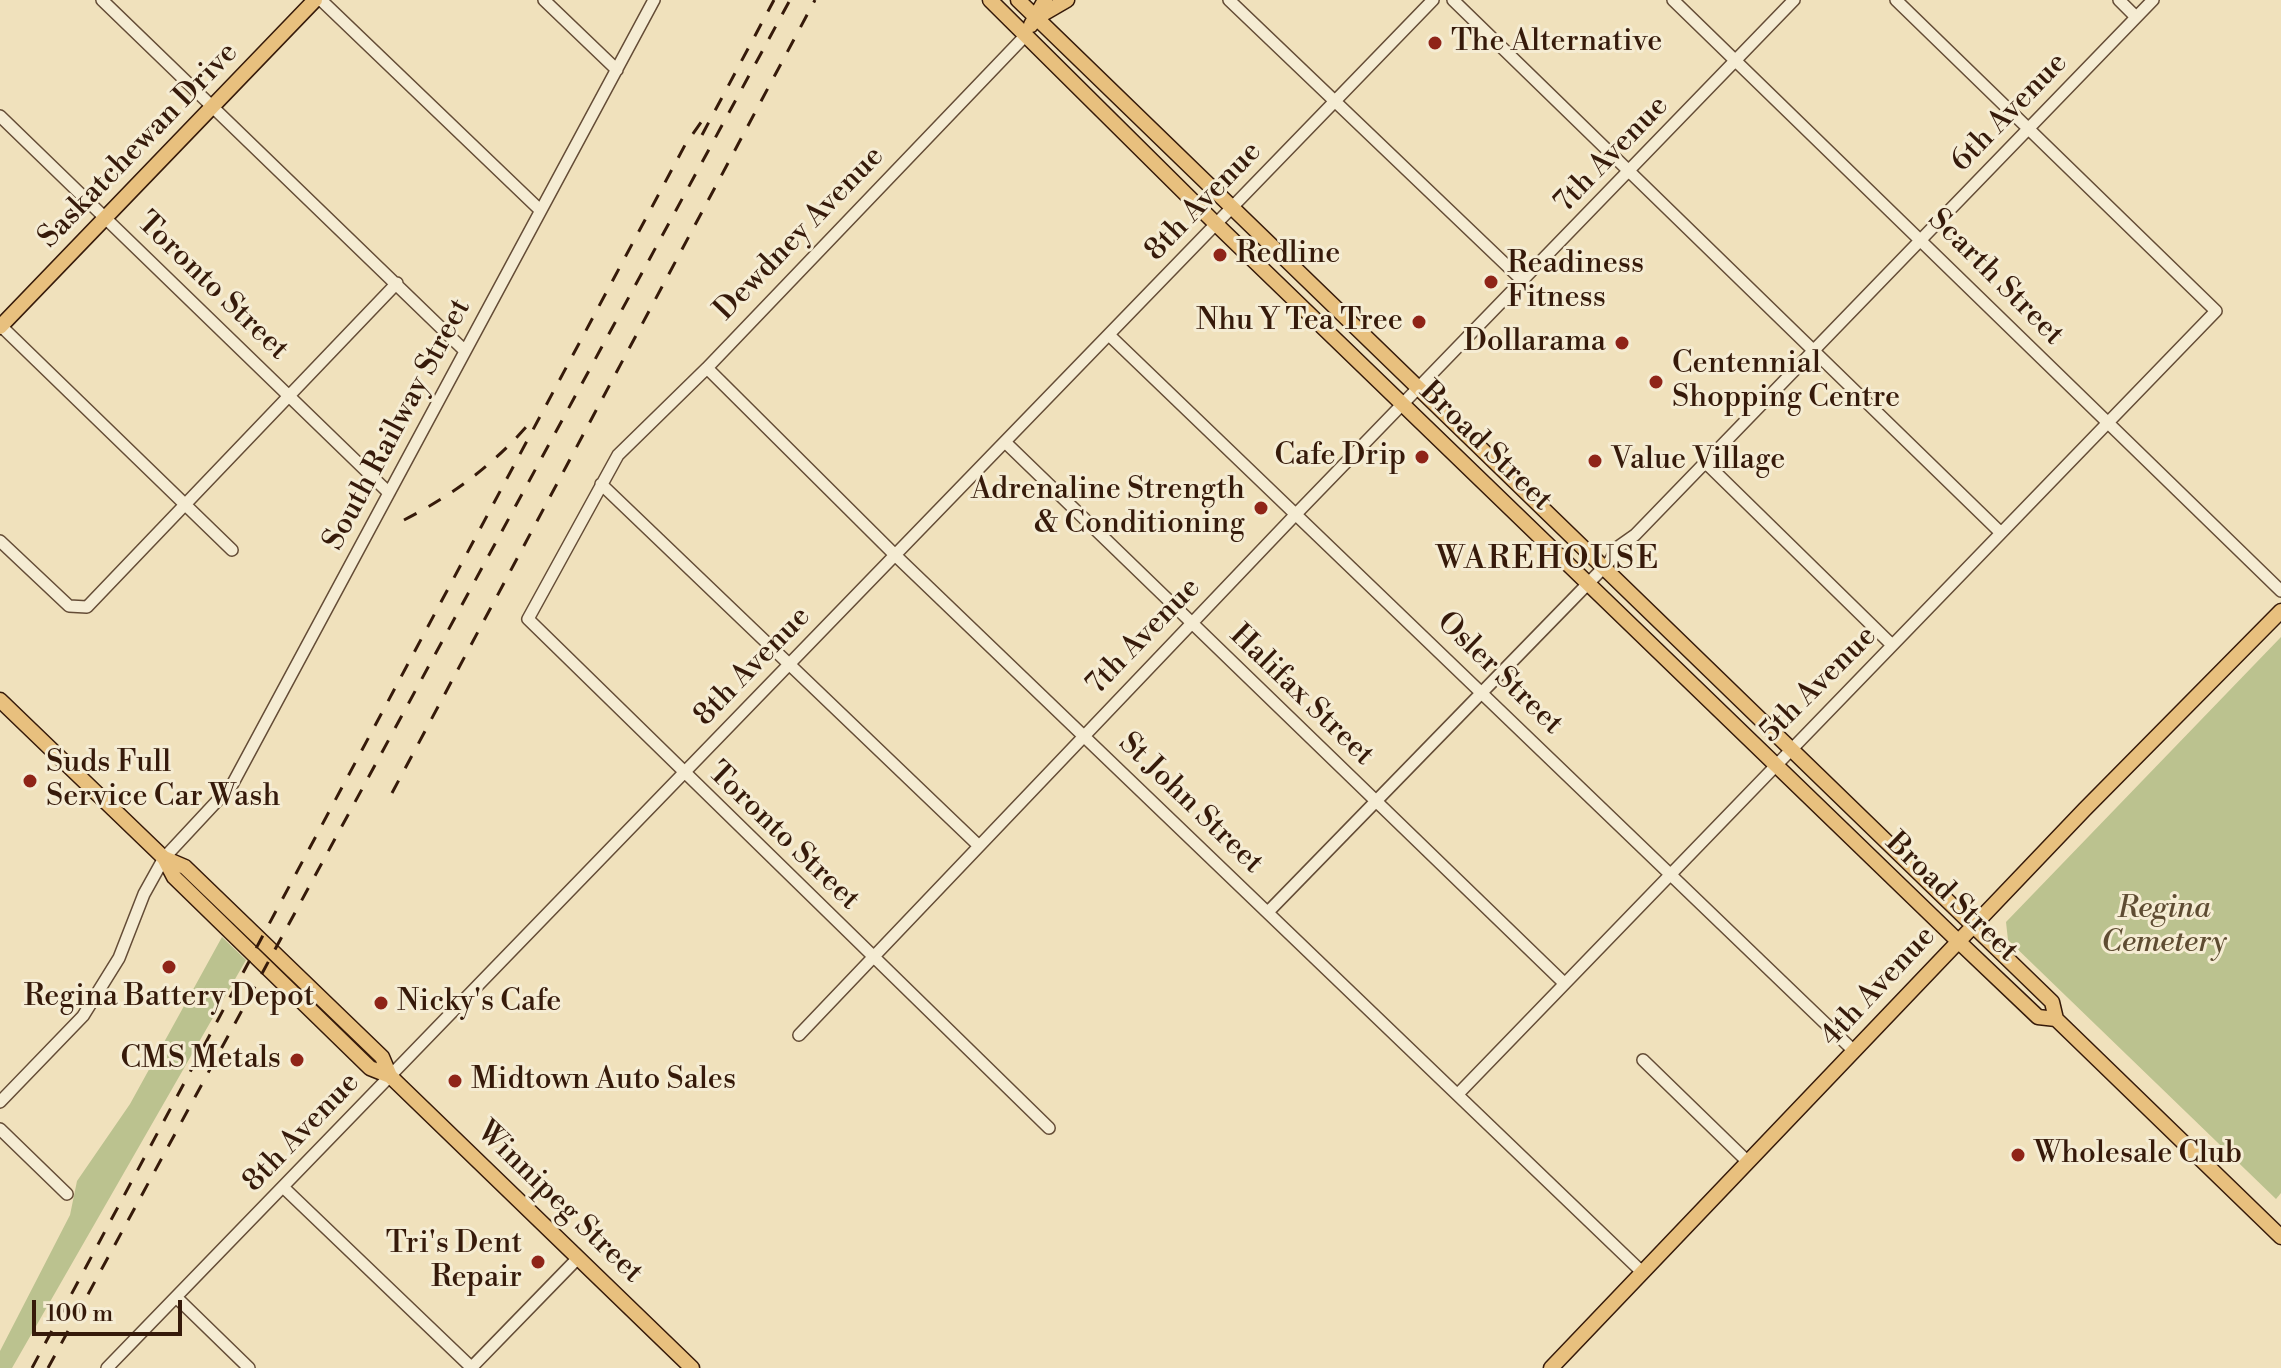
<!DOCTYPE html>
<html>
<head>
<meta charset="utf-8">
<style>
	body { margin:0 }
	#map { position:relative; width:2281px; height:1368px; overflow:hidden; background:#f0e1bc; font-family:"Libre Bodoni",serif }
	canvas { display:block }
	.scale { position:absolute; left:32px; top:1300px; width:150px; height:36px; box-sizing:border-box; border:4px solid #361a0a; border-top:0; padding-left:10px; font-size:24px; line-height:28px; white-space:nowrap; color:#361a0a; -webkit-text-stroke:6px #f5ecd3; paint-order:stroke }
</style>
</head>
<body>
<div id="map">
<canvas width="2281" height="1368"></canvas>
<div class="scale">100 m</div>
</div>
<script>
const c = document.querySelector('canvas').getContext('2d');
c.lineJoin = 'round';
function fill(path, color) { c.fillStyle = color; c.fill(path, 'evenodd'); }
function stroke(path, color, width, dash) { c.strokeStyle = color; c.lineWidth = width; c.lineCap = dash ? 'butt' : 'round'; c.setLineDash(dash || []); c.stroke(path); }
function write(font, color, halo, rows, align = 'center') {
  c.font = font + ' "Libre Bodoni",serif'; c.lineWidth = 6; c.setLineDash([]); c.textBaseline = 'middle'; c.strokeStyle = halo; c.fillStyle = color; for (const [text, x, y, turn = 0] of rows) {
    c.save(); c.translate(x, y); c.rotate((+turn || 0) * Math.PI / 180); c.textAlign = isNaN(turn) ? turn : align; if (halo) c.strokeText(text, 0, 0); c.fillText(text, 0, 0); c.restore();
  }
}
const green = new Path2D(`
	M2281 637V1193L2276 1199 2008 940 2006 922Z
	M222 937 246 960 12 1368H0V1351L70 1215 77 1181 130 1104Z`);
const minor = new Path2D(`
	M102 0 465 351
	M321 0 540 210
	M544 0 617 70
	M1229 0 1524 282
	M1453 0 2000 532
	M1673 0 2281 591
	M2119 0 2136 17
	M1025 36 707 368 618 455 528 619 1049 1128
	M0 116 389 493
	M0 325 232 550
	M1109 335 1854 1051
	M707 368 895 555 1642 1272
	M1005 442 1564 983
	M1705 462 1892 645
	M601 484 978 845
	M0 541 69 606 87 607 397 283
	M1268 912 1610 561 1618 547 1635 535 2153 0
	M799 1035 1296 514 1794 0
	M1643 1060 1748 1162
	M1458 1094 2216 311 1896 0
	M0 1102 83 1016 119 958 144 894 164 858 232 785 654 0
	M0 1129 67 1194
	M283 1187 472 1368
	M176 1297 249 1368
	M107 1368 1433 0
	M471 1368 578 1258`);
const major = new Path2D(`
	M990 0 1216 224 1958 941 2038 1017 2056 1019
	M1018 0 2052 1002 2056 1019 2281 1237
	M1036 18 1067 0
	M1031 25 1045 0
	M0 327 315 0
	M0 700 164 858 174 877 370 1068 390 1076 692 1368
	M164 858 185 867 382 1057 390 1076
	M1551 1368 2085 809 2281 611`);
const rail = new Path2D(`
	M702 135 774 0
	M404 520C451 496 491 467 527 426
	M392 793 815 0
	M32 1368 685 145 702 121
	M48 1368 790 0`);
const markers = [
	[1435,43,8,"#8f2418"],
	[1220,255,8,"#8f2418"],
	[1491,282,8,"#8f2418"],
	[1419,322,8,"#8f2418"],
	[1622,343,8,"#8f2418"],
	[1656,382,8,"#8f2418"],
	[1422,457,8,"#8f2418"],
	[1595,461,8,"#8f2418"],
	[1261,508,8,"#8f2418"],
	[30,781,8,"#8f2418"],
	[169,967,8,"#8f2418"],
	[381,1003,8,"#8f2418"],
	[297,1060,8,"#8f2418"],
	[455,1081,8,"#8f2418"],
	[2018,1155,8,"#8f2418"],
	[538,1262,8,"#8f2418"]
];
const poiNames = [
	["The Alternative",1451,43],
	["Redline",1236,255],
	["Readiness",1507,265],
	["Fitness",1507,299],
	["Nhu Y Tea Tree",1403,322,"right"],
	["Dollarama",1606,343,"right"],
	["Centennial",1672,365],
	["Shopping Centre",1672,399],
	["Cafe Drip",1406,457,"right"],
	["Value Village",1611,461],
	["Adrenaline Strength",1245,491,"right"],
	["& Conditioning",1245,525,"right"],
	["Suds Full",46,764],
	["Service Car Wash",46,798],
	["Regina Battery Depot",169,998,"center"],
	["Nicky's Cafe",397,1003],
	["CMS Metals",281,1060,"right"],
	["Midtown Auto Sales",471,1081],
	["Wholesale Club",2034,1155],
	["Tri's Dent",522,1245,"right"],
	["Repair",522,1279,"right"]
];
const streetNames = [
	["6th Avenue",2010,113,-46],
	["Saskatchewan Drive",139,146,-46],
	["7th Avenue",1612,155,-46],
	["8th Avenue",1204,202,-46],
	["Dewdney Avenue",800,234,-46],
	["Scarth Street",1995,278,45],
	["Toronto Street",212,287,44],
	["South Railway Street",398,425,-62],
	["Broad Street",1485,447,44],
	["7th Avenue",1144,637,-46],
	["8th Avenue",753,667,-46],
	["Osler Street",1499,674,44],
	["5th Avenue",1819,685,-45],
	["Halifax Street",1301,696,44],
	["St John Street",1190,804,44],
	["Toronto Street",783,837,44],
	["Broad Street",1951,898,44],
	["4th Avenue",1879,987,-47],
	["8th Avenue",302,1133,-46],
	["Winnipeg Street",559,1203,44]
];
const parkNames = [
	["Regina",2164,910],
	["Cemetery",2164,944]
];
const neighbourhoodNames = [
	["WAREHOUSE",1548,560]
];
fill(green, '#bbc28f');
stroke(minor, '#644c36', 14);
stroke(major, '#361a0a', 17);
stroke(minor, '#f5ecd3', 11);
stroke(major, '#e8c07e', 14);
stroke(rail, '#361a0a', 3, [14, 14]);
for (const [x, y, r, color] of markers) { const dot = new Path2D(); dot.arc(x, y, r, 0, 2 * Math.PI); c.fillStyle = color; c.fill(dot); stroke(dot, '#f5ecd3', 3); }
write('30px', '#361a0a', '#f5ecd3', poiNames, 'left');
write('30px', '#361a0a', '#f5ecd3', streetNames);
write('italic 30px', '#5e4c32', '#f5ecd3', parkNames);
c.letterSpacing = '2px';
write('32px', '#361a0a', '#f5ecd3', neighbourhoodNames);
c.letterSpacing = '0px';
</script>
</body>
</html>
